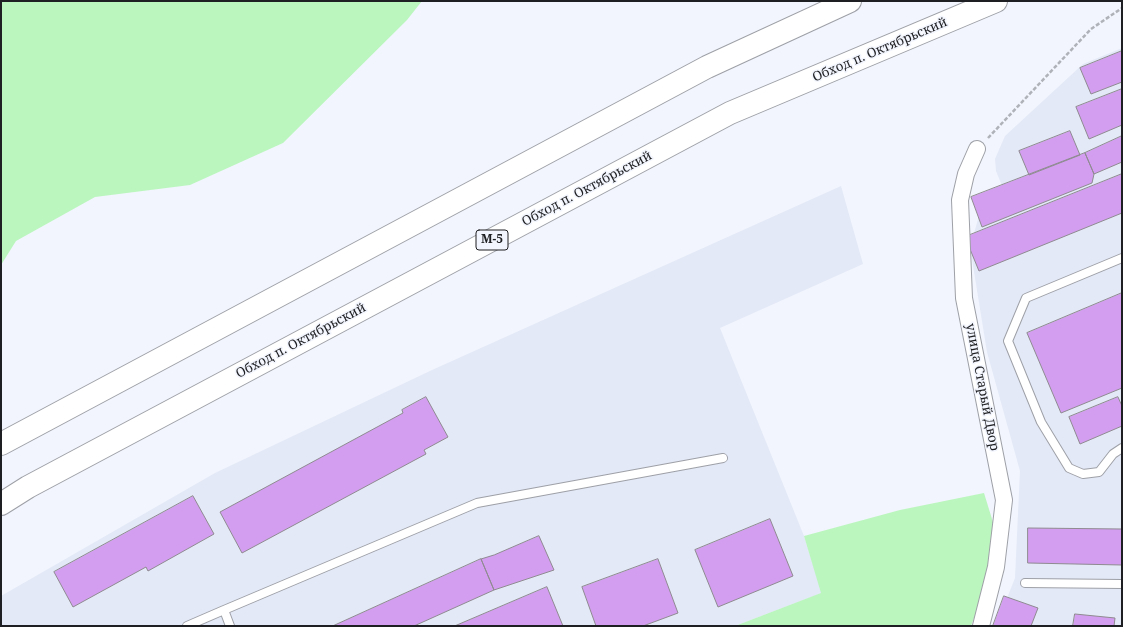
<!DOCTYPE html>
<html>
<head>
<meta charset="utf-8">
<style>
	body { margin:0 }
	#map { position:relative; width:1123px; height:627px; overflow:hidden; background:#f2f5fd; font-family:"Noto Serif",serif }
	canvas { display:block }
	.frame { position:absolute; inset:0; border:2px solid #1e1f22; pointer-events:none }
</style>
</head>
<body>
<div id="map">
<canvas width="1123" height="627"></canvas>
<div class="frame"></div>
</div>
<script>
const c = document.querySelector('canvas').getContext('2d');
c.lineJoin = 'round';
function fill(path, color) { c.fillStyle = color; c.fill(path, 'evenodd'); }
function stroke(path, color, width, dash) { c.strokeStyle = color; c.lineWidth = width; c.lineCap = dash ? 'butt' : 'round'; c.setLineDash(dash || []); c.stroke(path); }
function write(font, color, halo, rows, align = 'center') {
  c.font = font + ' "Noto Serif",serif'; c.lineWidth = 3; c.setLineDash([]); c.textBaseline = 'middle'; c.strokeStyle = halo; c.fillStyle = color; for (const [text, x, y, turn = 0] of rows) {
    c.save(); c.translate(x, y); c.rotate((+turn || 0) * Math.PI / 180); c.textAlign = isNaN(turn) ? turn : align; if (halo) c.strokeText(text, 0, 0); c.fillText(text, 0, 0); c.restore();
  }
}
const built = new Path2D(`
	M1122 48V626H996L1015 578 1020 471 987 352 970 247 983 202 1005 193 996 171 995 159 1005 136 1083 64Z
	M841 186 863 264 720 328 804 536 822 593 735 626H1V596L215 473 432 370Z`);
const green = new Path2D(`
	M1 1H422L407 20 283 143 190 185 95 197 16 241 1 265Z
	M984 493 996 532 985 589 971 626H735L821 593 804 536 900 510Z`);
const building = new Path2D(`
	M1122 51V82L1091 94 1080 68Z
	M1122 89V125L1089 139 1076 107Z
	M1070 131 1080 155 1029 175 1019 151Z
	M1122 136V162L1094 174 1085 153Z
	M1085 153 1094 174 1092 183 982 227 971 197Z
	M1122 174V213L979 271 965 237Z
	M1122 293V388L1061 413 1027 333Z
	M426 397 448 437 424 450 426 454 242 553 220 512 403 413 402 410Z
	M1118 397 1122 406V426L1080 444 1069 417Z
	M193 496 214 534 148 571 146 567 73 607 54 572Z
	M770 519 793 576 718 607 695 550Z
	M1028 528 1122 529V565L1028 563Z
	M539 536 554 570 494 590 481 559 494 555Z
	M481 559 494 590 414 626H333Z
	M658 559 678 613 643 626H596L582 587Z
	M547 587 563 626H455Z
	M1004 596 1038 608 1031 626H993Z
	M1075 614 1115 618 1114 626H1073Z`);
const path = new Path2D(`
	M988 138 1091 29 1122 8`);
const service = new Path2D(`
	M1122 258 1026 298 1008 341 1041 422 1069 468 1083 474 1099 472 1113 454 1122 448
	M1025 583 1122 584
	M224 610 477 503 723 458
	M187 626 224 610 230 626`);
const minor = new Path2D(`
	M977 149 966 174 960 200 964 298 1004 500 996 567 981 626`);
const trunk = new Path2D(`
	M1 444 707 67 850 1
	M1 504 28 487 730 113 996 1`);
const shields = [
	[492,240,32]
];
const shieldNames = [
	["М-5",492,240]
];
const streetNames = [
	["Обход п. Октябрьский",880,50,-23],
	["Обход п. Октябрьский",587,189,-28],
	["Обход п. Октябрьский",301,341,-28],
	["улица Старый Двор",982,387,79]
];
fill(built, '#e3e9f7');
fill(green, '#bbf6be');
fill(building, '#d39ef0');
stroke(building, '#8f8b91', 1);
stroke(service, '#9ea0a7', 10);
stroke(minor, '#9ea0a7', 18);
stroke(trunk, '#9ea0a7', 24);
stroke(path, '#b0b2b9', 2.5, [4, 2]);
stroke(service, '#fff', 8);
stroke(minor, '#fff', 16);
stroke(trunk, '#fff', 22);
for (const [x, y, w] of shields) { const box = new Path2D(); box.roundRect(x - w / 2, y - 10, w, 20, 3); c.fillStyle = '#f2f5fd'; c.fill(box); stroke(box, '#1e1f22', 1); }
write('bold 12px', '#1e1f22', null, shieldNames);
write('13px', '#1e1f22', '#f2f5fd', streetNames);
</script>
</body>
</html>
